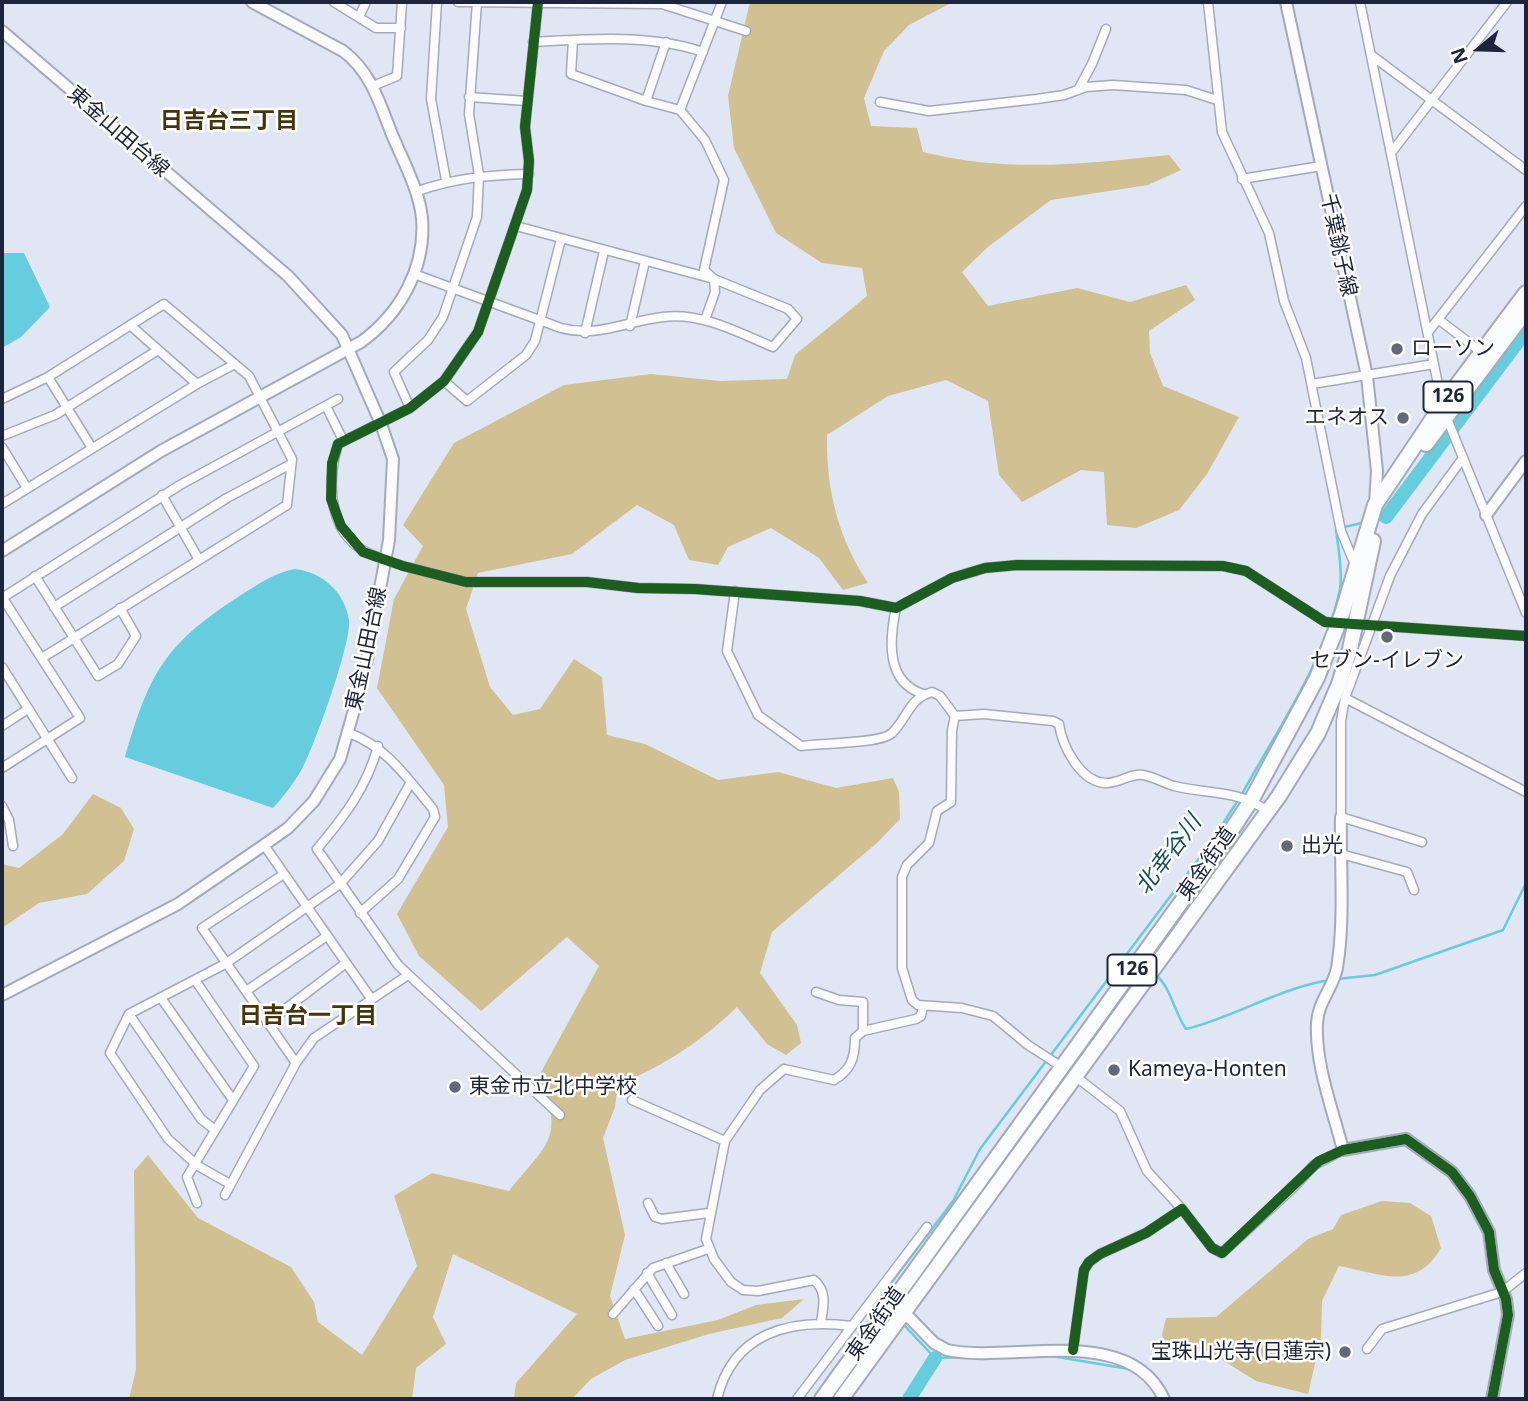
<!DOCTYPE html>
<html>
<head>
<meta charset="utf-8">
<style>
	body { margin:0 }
	#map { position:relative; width:1528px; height:1401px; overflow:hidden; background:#e0e6f3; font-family:"Noto Sans",sans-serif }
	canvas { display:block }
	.frame { position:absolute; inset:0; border:4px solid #1c253b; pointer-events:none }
	.north { position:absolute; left:1444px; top:14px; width:70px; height:70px; -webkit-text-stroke:5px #fff; paint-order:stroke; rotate:251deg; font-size:19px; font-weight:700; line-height:28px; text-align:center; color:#1c253b }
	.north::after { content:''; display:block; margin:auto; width:24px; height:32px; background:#1c253b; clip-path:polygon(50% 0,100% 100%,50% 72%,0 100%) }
</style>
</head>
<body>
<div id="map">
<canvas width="1528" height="1401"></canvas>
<div class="frame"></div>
<div class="north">N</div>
</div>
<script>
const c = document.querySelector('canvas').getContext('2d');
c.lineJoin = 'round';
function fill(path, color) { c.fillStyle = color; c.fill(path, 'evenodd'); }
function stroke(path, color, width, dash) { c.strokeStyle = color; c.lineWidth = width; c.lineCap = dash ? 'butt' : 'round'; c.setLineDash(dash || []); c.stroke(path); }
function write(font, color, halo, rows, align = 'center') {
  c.font = font + ' "Noto Sans","Noto Sans JP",sans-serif'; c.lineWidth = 5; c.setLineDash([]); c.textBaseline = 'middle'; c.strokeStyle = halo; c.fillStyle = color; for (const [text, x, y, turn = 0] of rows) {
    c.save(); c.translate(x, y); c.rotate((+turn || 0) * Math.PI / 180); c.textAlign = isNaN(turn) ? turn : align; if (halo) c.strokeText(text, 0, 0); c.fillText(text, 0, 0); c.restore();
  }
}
const forest = new Path2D(`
	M750 2H953L909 25 884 51 864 98 871 126 917 128 923 152C1006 173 1085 164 1169 155L1181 170 1148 185 1051 200 989 246 962 272 988 306 1077 288 1130 302 1186 285 1195 300 1149 331 1150 353 1163 386 1239 417 1207 474 1179 510 1136 528 1107 525 1104 472 1081 470 1022 502 999 475 988 401 946 380 888 396 827 435C826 489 838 538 868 583L843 590 819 558 771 528 728 547 718 565 689 560 674 525 637 505 572 554 478 573 466 609 490 687 513 715 540 709 574 659 602 677 607 735 645 744 718 780 778 772 836 788 893 778 899 792 900 819 878 842 772 932 760 973 797 1025 801 1043 786 1055 767 1044 737 1007C704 1039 662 1068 618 1084L615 1107 603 1138 625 1235 610 1296 625 1339 718 1320 756 1305 804 1299 782 1318 709 1334 625 1360 591 1379 572 1399H514L516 1383 577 1314 453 1254 433 1317 446 1344 416 1368 412 1399H129L136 1369 134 1171 148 1155 198 1218 291 1267 314 1302 318 1322 362 1355 417 1266 394 1196 432 1173 509 1191C548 1142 565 1140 539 1076L599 966 567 937 481 1011 419 956 397 914 448 827 444 785 377 688 394 599 423 546 403 525 454 443 564 385 651 374 720 381 787 379 795 355 867 296 862 268 822 263 776 233 734 148 728 96Z
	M93 794 121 808 134 829 124 861 87 894 39 903 2 928V864L19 868 63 834Z
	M1382 1201 1410 1203 1431 1216 1441 1248C1415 1293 1379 1273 1339 1266L1322 1301 1321 1338 1308 1394 1256 1381 1208 1351 1185 1353 1167 1348 1162 1335 1166 1318 1216 1317 1308 1239 1333 1229 1341 1215Z`);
const water = new Path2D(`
	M2 253H24L50 307 21 337 2 348Z
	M295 569C322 572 345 592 349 620 352 642 314 747 302 769 294 783 284 796 273 808L125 757C149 674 164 645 238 597 257 585 273 573 295 569Z`);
const stream = new Path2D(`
	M1376 520 1386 517
	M1242 794C1277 730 1325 662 1340 589 1343 571 1338 547 1336 529L1366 522
	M1155 974C1171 987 1174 1012 1186 1029 1235 1017 1279 988 1330 980
	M1337 979 1375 975 1503 930 1526 883
	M881 1307 876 1303 953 1201 980 1149 1212 841 1238 800
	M903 1324 935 1358 965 1357
	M1052 1356 1129 1369`);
const river = new Path2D(`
	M1386 517 1526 331
	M909 1399 935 1358`);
const streetTunnel = new Path2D(`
	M381 558 403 566`);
const street = new Path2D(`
	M334 2 376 28H401
	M437 2 431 99 446 180
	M458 2 662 4 746 31
	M1208 2 1222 132 1269 233 1284 301 1306 358 1341 531 1355 565
	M1360 2 1442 404
	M359 17 366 2
	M573 40 571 74 646 101 680 110 705 140 724 180 704 270 714 279 715 292 705 320
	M533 42C589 39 649 34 703 52
	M1371 55 1526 170
	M373 86 397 76 402 2
	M1078 90 1092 64 1106 29
	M469 97 527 101
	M646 101 666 42
	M880 102 929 111 1037 99 1064 95 1086 87 1113 85 1186 90 1217 100
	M680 110 722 2
	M1391 153 1507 2
	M1242 179 1321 166
	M415 192C454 178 488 175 529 174
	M414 274 561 328C598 338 627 321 663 317 702 312 739 333 773 347L797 319 788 309 714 279 516 226
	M1438 319 1476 348
	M130 325 197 384
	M630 326 645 261
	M1428 332 1526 206
	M585 333 604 251
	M48 377 92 448
	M444 381 467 401 526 355 535 341 561 239
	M1312 384 1434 364
	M2 399 48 377 164 304 249 376 292 459 287 505 42 658
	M326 406 343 440
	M410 408 394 372 428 340 443 317 477 217 479 175 469 114 477 2
	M1446 416 1526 613
	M2 436 55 415 158 350
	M2 447 27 488
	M162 495 198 558
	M2 504 197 384 235 364
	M375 556C328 539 326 485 338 444L410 408 444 381 478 332 527 190 529 161 525 127 538 2
	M403 566 466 582H587L638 588 695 589 860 601 896 608 952 578 985 568 1017 565 1223 566 1246 571 1325 622 1526 636
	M35 576 98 676 118 664 136 636 120 608
	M735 591 727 651 758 715 801 746C819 743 881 744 892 733 908 718 908 699 932 692L940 696 955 716
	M2 598 180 485 338 399
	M54 607 227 498 291 464
	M896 608C889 641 886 682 923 694
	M2 667 72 778
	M1345 698 1526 792
	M955 716 952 730 951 802 937 811 929 843 907 865 902 877V968L912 1000 918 1005 962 1008 993 1016 1028 1045 1062 1067
	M955 716 984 714 1053 721 1059 724C1062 745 1080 783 1107 783 1119 783 1131 773 1143 775 1154 777 1164 783 1174 786 1206 794 1241 790 1267 811
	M2 726 28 709
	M349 733C387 747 407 778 433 809L435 817 398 879 360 913
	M378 746C367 787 344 817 317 849L398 965 560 1115
	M2 768 80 718 2 597
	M2 806 9 820 13 846
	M1422 842 1341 817V721L1345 698 1390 576 1422 514 1463 458
	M264 845 370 997
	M1341 854 1407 872 1414 890
	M284 874 202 928 296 1063
	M195 980 254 1066 187 1177 197 1203
	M246 991 327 936
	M816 992 839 1000 863 1002V1031
	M161 998 233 1100
	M129 1014 201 1119 215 1130
	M267 1023 346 963
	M1075 1076 1120 1111 1147 1171 1182 1209
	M632 1100 725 1141
	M230 1184 198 1166 168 1139 110 1053 129 1014 225 964 340 884 378 841 411 782
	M225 1195 296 1063 314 1038 408 975
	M648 1203 655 1217 662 1219 709 1213
	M666 1263 684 1294
	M647 1273 672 1315
	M634 1289 658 1326
	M613 1314 653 1268 708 1249
	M821 1323C823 1307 828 1292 814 1280L758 1291 743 1290 731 1282 714 1259 706 1239 725 1141 760 1090 784 1069 834 1080C851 1070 855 1058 855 1038L863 1031 916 1019 921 1016 923 1006
	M1367 1349 1382 1329 1502 1292 1526 1273
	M1073 1350 1084 1270 1089 1262 1100 1254 1146 1233 1182 1209 1212 1248 1222 1253 1293 1188 1314 1165 1343 1150
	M717 1399C733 1332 791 1318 852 1326
	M797 1399 927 1227`);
const secondary = new Path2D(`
	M1286 2 1367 376 1377 471 1375 504
	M2 31 288 276 342 335 381 424 393 459 389 540 364 675 340 759 314 801 288 828 264 845 178 904 2 995
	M1486 515 1526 461
	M2 551 161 451 361 342C400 314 426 268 422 218 419 189 402 159 391 132 379 101 370 71 343 51L252 2
	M1341 817C1340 866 1345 919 1337 968 1333 988 1318 1002 1317 1023 1315 1065 1333 1110 1343 1150L1406 1139 1452 1172 1470 1196 1489 1232 1494 1270 1506 1299 1508 1315 1492 1399
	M901 1309 934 1343 947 1350C1010 1364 1129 1322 1164 1399`);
const highway = new Path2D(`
	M1426 444 1526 311
	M822 1399 1213 858 1252 799 1317 678 1342 614 1375 505 1442 405 1526 293
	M841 1399 1279 796 1318 733 1339 684 1350 649 1373 541`);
const cycleway = new Path2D(`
	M538 2 525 127 529 161 527 190 478 332 444 381 410 408 338 444 332 463 331 499 341 526 363 552 403 566 466 582H587L638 588 695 589 860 601 896 608 952 578 985 568 1017 565 1223 566 1246 571 1325 622 1526 636
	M1073 1350 1084 1270 1089 1262 1100 1254 1146 1233 1182 1209 1212 1248 1222 1253 1319 1161 1343 1150 1406 1139 1452 1172 1470 1196 1489 1232 1494 1270 1506 1299 1508 1315 1492 1399`);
const markers = [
	[1397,349,7,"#61697b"],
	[1403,418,7,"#61697b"],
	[1387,637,7,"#61697b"],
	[1287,846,7,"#61697b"],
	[1114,1070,7,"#61697b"],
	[455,1087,7,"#61697b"],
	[1345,1352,7,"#61697b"]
];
const shields = [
	[1448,397,49],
	[1132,970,49]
];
const shieldNames = [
	["126",1448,397],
	["126",1132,970]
];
const streetNames = [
	["東金山田台線",118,132,41],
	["千葉銚子線",1338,245,78],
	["東金山田台線",367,649,-78],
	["東金街道",1207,864,-55],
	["東金街道",876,1324,-55]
];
const poiNames = [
	["ローソン",1411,349],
	["エネオス",1389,418,"right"],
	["セブン-イレブン",1387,661,"center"],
	["出光",1301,846],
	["Kameya-Honten",1128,1070],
	["東金市立北中学校",469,1087],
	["宝珠山光寺(日蓮宗)",1331,1352,"right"]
];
const neighbourhoodNames = [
	["日吉台三丁目",229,121],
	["日吉台一丁目",308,1016]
];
const waterNames = [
	["北幸谷川",1169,855,-53]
];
fill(forest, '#d1c092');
fill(water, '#65cdde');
stroke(stream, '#65cdde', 2.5);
stroke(river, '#65cdde', 14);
stroke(streetTunnel, '#b9bfce', 8, [8, 4]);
stroke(street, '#a4aaba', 11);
stroke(secondary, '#a4aaba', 14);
stroke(highway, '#a4aaba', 18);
stroke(street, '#fafbfd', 8);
stroke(secondary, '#fafbfd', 10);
stroke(highway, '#fafbfd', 14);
stroke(cycleway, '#1b5e20', 10);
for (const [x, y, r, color] of markers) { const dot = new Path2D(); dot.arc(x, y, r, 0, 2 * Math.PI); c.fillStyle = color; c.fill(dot); stroke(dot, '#fff', 2.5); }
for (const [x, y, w] of shields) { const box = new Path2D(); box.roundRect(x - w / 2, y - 15.5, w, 31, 5); c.fillStyle = '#fff'; c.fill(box); stroke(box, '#1c253b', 2); }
write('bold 19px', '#1c253b', null, shieldNames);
write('21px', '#1c253b', '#fff', streetNames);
write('21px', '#1c253b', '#fff', poiNames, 'left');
write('bold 23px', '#44350c', '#fff', neighbourhoodNames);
write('italic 23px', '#155058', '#fff', waterNames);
</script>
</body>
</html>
